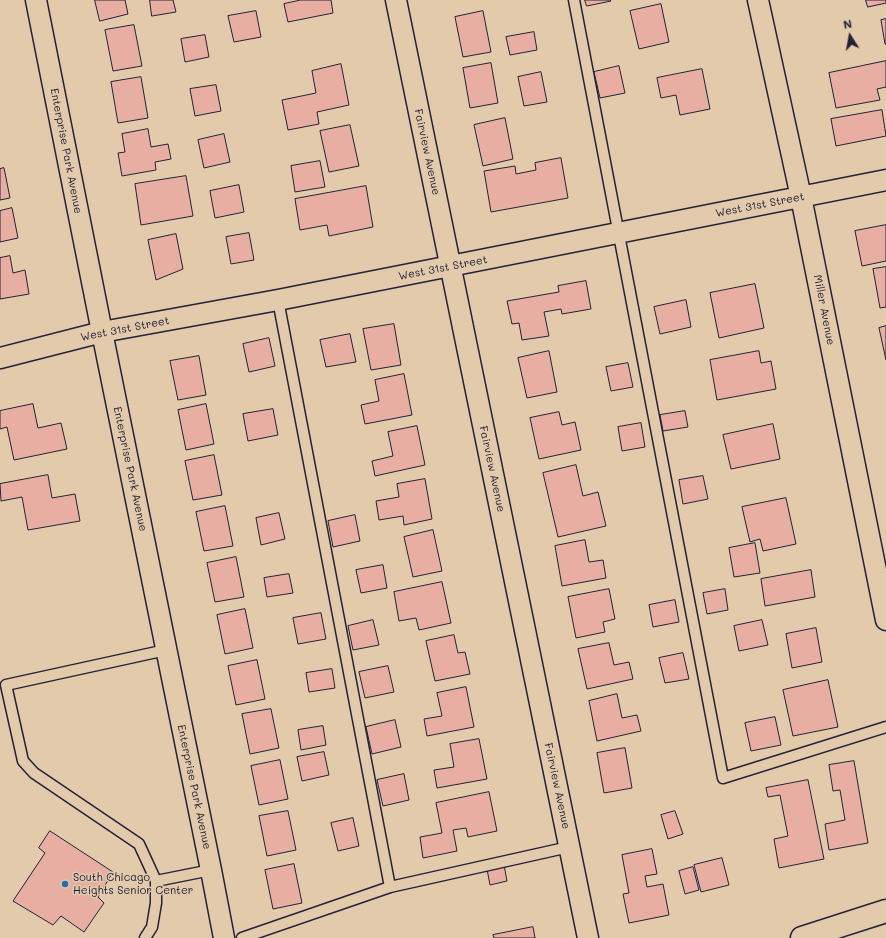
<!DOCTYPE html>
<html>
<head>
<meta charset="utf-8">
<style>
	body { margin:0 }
	#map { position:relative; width:886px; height:938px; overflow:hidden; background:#e2caab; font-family:Mali,sans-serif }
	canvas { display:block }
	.north { position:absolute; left:830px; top:16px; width:40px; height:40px; -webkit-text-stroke:3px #e2caab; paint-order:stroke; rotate:349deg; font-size:11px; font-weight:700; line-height:16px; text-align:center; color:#22223b }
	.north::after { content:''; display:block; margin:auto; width:14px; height:18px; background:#22223b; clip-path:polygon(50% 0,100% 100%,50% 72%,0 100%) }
</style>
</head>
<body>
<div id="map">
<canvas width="886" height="938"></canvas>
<div class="north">N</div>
</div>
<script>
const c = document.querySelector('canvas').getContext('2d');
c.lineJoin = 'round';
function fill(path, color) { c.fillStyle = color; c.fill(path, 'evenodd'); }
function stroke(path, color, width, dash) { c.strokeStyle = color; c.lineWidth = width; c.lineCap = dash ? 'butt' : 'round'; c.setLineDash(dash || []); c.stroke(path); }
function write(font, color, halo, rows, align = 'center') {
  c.font = font + ' Mali,sans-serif'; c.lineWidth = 3; c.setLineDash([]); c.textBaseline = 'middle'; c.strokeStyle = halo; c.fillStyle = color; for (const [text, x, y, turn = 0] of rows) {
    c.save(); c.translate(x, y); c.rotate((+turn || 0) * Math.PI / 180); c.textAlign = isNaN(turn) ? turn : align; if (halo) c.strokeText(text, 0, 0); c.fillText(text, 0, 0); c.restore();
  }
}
const building = new Path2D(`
	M95 0H125L128 14 100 21Z
	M150 0H173L176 12 152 16Z
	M301 0H331L333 13 288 22 284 4Z
	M585 0H610L611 1 587 6Z
	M866 0H886V3L868 7Z
	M661 4 669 42 639 49 630 11Z
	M256 11 261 37 234 42 228 16Z
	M483 11 491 52 463 57 455 17Z
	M886 19V44H885L881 20Z
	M134 25 142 66 113 71 105 30Z
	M534 32 537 50 510 55 506 37Z
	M205 35 209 57 185 62 181 39Z
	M886 61V87L877 89 880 100 836 108 829 73Z
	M491 63 498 103 470 108 463 68Z
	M341 64 349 105 317 112 319 124 288 130 282 100 316 93 312 71Z
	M619 66 625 93 600 98 594 72Z
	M702 69 710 109 680 115 676 95 661 98 657 78Z
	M541 72 547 102 524 106 518 77Z
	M141 77 148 118 118 123 111 82Z
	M216 85 221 111 195 116 190 89Z
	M882 110 886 136 836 146 831 119Z
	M505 118 513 159 483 166 474 125Z
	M350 125 359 166 329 172 320 131Z
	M148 129 151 147 168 144 171 159 155 162 156 170 122 176 118 153 125 152 122 134Z
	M224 134 230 162 204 168 198 140Z
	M561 158 568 198 491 212 484 171 515 166 516 174 536 170 535 163Z
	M320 161 325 187 295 192 291 166Z
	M4 168 10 198 0 200V169Z
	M186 176 193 216 141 225 135 184Z
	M239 185 244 212 215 218 210 191Z
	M366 186 373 227 329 236 327 225 300 230 295 199Z
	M12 208 18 238 0 242V211Z
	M886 225V261L862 266 855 231Z
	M249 233 254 260 231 264 226 237Z
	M176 234 183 269 156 280 148 240Z
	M10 256 13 273 25 270 29 294 0 299V258Z
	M886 267V307L880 308 873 269Z
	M586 281 591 309 562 314 561 309 544 312 549 336 522 340 519 323 512 324 507 301 559 292 558 286Z
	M755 284 764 328 719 338 710 293Z
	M686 300 691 327 660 334 654 307Z
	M394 324 401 365 371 370 363 329Z
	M886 326V360L879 328Z
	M350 334 356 362 326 367 320 340Z
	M269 338 275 366 249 372 243 344Z
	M549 351 557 392 527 398 518 358Z
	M759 351 761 363 771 361 776 389 717 400 710 360Z
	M199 356 206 395 178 400 170 361Z
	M628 363 633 387 611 391 606 367Z
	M404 374 412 415 365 424 361 405 379 401 375 380Z
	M33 404 38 428 61 423 67 449 14 460 7 427 0 429V411Z
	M206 404 214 444 186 450 178 410Z
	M273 409 278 435 248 441 243 414Z
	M685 411 688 427 663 431 660 415Z
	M559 412 562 425 575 422 581 450 539 459 530 418Z
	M641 423 645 447 622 451 618 427Z
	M773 424 780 459 731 469 723 435Z
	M417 426 425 465 375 476 372 461 393 456 388 432Z
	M214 455 222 495 193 500 185 461Z
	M576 465 583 496 598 492 606 526 558 537 543 473Z
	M48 475 52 498 75 494 80 521 28 530 22 497 1 501 0 484Z
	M703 476 708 499 683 504 679 480Z
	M425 479 432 519 404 525 403 516 379 520 376 501 399 497 397 484Z
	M786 498 796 544 763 551 760 539 750 542 742 507Z
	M225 506 233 546 204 551 196 512Z
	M279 513 285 539 261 545 256 518Z
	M355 515 360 541 333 547 328 521Z
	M433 530 442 571 413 577 404 537Z
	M585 540 589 562 603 560 606 578 562 586 555 546Z
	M755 543 760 573 734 577 729 548Z
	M236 557 244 597 215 602 207 563Z
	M383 565 387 588 361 593 356 570Z
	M811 570 815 597 765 606 761 579Z
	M289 574 293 593 267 597 264 578Z
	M442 582 451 623 419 630 416 618 399 621 394 592Z
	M609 589 615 619 603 622 605 632 576 638 568 597Z
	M725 589 728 610 707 614 703 593Z
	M675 600 679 622 653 627 649 605Z
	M245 609 253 648 225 654 217 615Z
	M321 613 326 639 298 644 293 618Z
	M373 620 379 645 353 650 348 626Z
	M762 620 768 645 739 651 734 626Z
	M816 628 822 662 792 668 786 634Z
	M454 635 458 653 465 652 470 674 435 681 426 641Z
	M609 643 614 665 629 662 633 679 587 689 578 649Z
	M683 653 689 679 665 683 659 658Z
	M257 660 265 699 236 705 228 666Z
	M388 666 394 692 365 698 359 672Z
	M332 669 335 688 309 692 306 673Z
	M828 680 838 727 793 736 783 690Z
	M466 687 474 727 427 736 424 719 442 716 437 693Z
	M617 694 622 718 637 715 641 731 597 741 589 701Z
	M271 709 279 748 250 754 242 714Z
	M775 717 781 745 751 751 745 723Z
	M395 720 401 747 372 754 366 727Z
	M323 726 326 745 301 750 298 730Z
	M479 739 487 779 437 788 434 770 454 767 450 744Z
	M625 748 632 788 604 793 597 753Z
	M324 752 329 775 302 781 297 757Z
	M280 760 288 799 259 805 251 766Z
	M854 761 868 843 829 850 825 824 845 820 840 790 833 791 829 765Z
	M404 774 409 800 383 806 377 780Z
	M808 780 824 859 779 868 774 839 788 836 780 795 768 797 766 788Z
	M489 792 497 831 468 837 466 828 453 830 457 851 423 858 420 837 442 833 436 803Z
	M288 811 296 850 267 856 259 816Z
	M675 811 683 834 668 839 661 815Z
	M353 818 359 846 338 851 331 823Z
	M50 831 113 872 98 897 104 903 84 932 61 916 53 925 13 901 45 853 39 848Z
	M652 849 657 874 645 876 647 887 663 884 669 915 629 923 623 894 629 893 622 855Z
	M722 858 729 885 701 892 694 865Z
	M294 864 302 903 273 909 265 870Z
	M504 865 507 881 490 885 487 869Z
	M693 867 699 890 685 894 679 871Z
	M533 927 535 938H494L493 935Z`);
const lane = new Path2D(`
	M574 0 723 778 886 727
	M278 300 390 887
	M166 650 6 685 23 761 34 773 139 844 156 881 211 870
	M145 938 152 927 156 903V881
	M242 938 390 887 569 847`);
const street = new Path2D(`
	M36 0 102 332 211 870 224 938
	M396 0 588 938
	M758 0 801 197 886 620
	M0 358 102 332 278 300 886 180`);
const secondary = new Path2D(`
	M802 938 886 911`);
const markers = [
	[65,884,4,"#1f6fb2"]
];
const streetNames = [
	["Enterprise Park Avenue",66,151,79],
	["Fairview Avenue",427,152,78],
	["West 31st Street",760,205,-11],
	["West 31st Street",443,268,-11],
	["Miller Avenue",824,310,79],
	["West 31st Street",125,329,-11],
	["Enterprise Park Avenue",130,469,78],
	["Fairview Avenue",492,469,78],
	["Fairview Avenue",557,786,78],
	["Enterprise Park Avenue",194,787,78]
];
const poiNames = [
	["South Chicago",73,878],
	["Heights Senior Center",73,891]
];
fill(building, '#e7aea1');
stroke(building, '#22223b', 1);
stroke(lane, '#22223b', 13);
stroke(street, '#22223b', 23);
stroke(secondary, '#22223b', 25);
stroke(lane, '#e2caab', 10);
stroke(street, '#e2caab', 20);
stroke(secondary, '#e2caab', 22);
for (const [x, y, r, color] of markers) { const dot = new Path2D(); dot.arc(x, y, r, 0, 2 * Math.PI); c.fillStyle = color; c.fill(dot); stroke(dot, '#e2caab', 1.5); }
write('11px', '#22223b', '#e2caab', streetNames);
write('11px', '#22223b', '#e2caab', poiNames, 'left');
</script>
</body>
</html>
